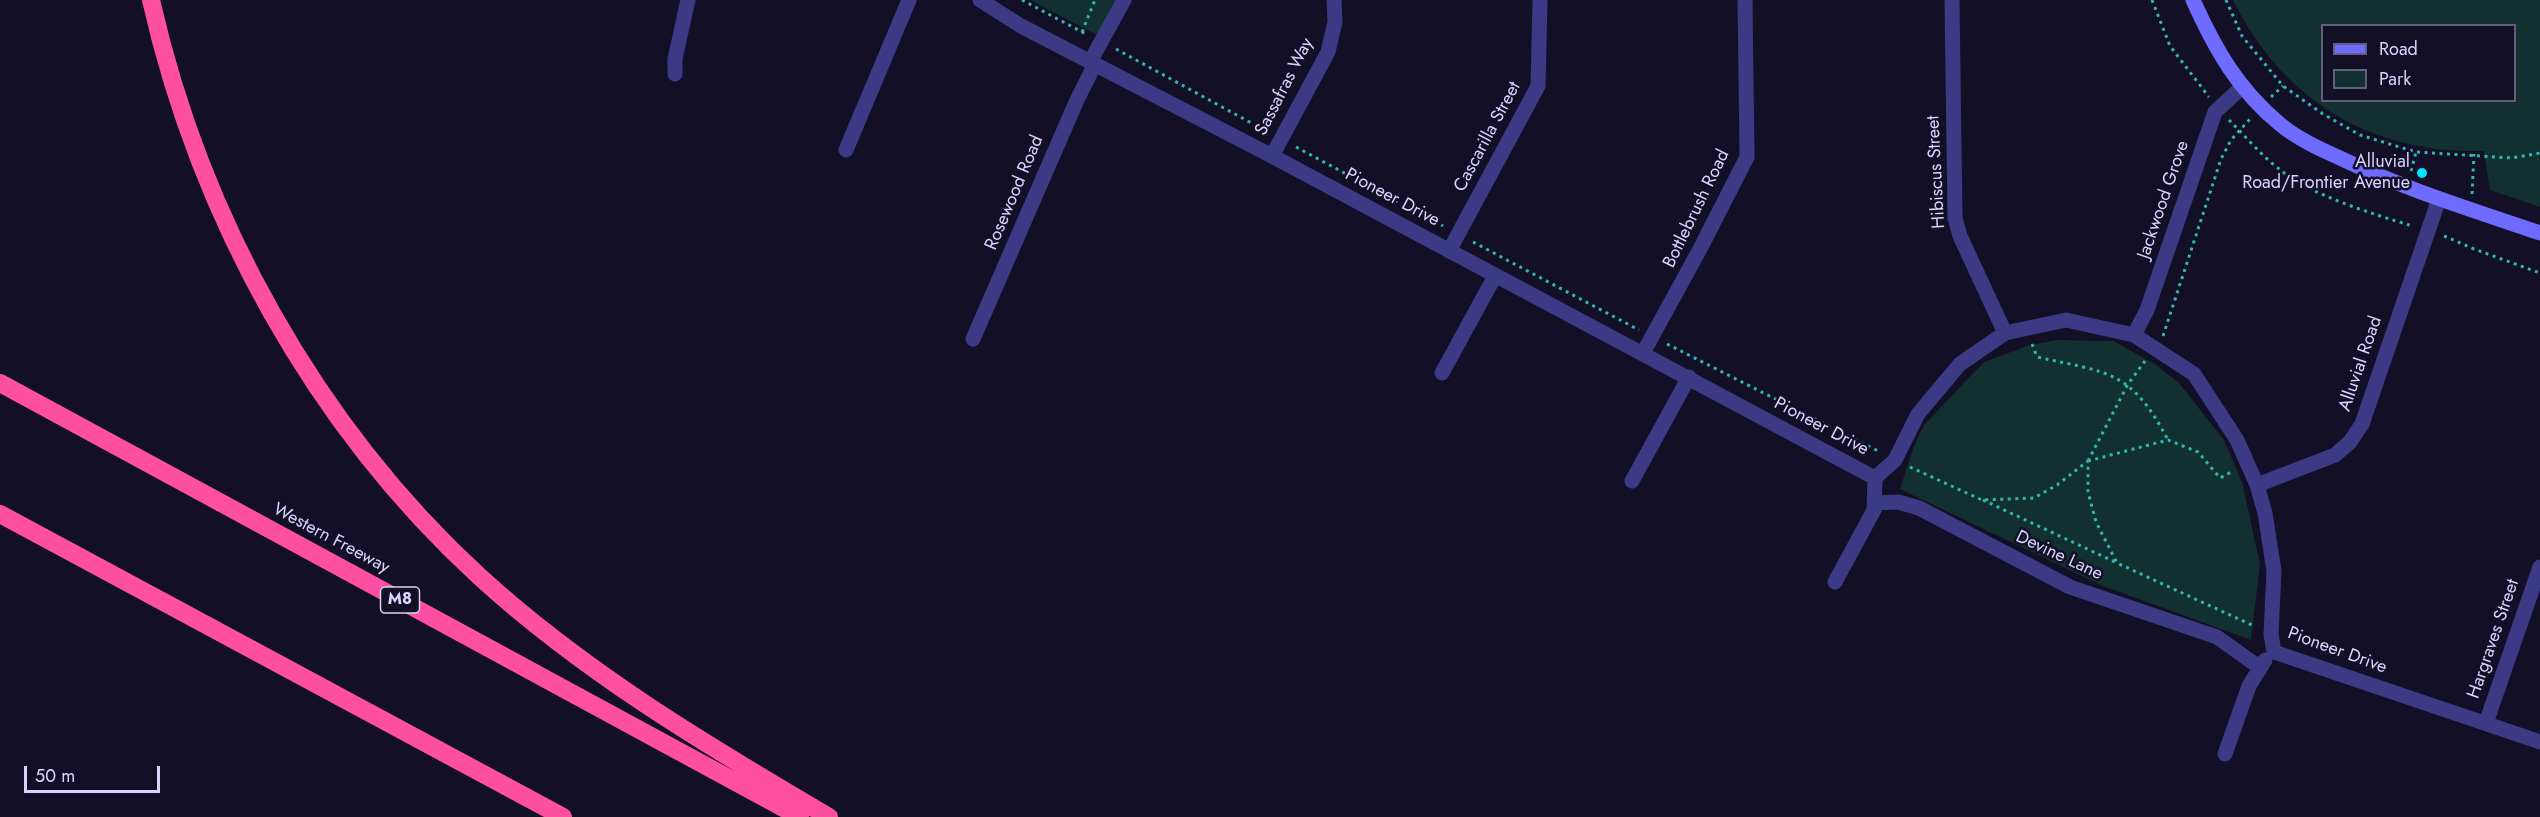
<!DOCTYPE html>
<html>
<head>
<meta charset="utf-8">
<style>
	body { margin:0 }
	#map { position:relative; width:2540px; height:817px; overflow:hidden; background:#130f26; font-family:Jost,sans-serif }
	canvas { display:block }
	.legend { position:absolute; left:2321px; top:24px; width:195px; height:78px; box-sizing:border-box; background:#130f26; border:2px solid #625e7d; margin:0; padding:8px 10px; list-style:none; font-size:18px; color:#d9d4ff }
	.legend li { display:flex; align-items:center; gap:12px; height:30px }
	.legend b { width:30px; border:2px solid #625e7d }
	.scale { position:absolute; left:24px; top:766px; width:136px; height:27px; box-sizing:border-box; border:3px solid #d9d4ff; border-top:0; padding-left:8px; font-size:18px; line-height:21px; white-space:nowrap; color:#d9d4ff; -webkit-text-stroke:4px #130f26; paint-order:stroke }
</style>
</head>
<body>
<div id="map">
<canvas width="2540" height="817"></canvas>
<ul class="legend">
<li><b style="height:8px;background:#6f6bff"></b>Road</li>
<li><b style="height:16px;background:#12302f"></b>Park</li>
</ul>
<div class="scale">50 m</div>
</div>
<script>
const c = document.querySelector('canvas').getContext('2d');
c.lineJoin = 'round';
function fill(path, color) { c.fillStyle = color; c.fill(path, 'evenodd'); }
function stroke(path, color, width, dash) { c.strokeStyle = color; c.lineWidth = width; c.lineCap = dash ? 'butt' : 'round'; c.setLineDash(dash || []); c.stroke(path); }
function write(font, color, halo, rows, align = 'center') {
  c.font = font + ' Jost,sans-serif'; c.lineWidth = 5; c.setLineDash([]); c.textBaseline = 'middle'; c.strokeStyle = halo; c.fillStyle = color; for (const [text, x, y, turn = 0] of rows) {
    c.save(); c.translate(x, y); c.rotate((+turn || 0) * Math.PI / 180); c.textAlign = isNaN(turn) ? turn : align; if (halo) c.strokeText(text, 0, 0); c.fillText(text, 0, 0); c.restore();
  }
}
const green = new Path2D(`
	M1030 0H1116L1097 35Z
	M2233 0H2540V207L2490 190 2484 151C2371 154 2283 101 2233 0ZM2322 26H2514V100H2322Z
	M2056 340 2113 341 2155 364 2179 383 2224 440 2242 482 2260 564 2251 640 2103 586 1900 489 1913 449 1924 425 1984 362 2027 346Z`);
const path = new Path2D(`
	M1022 0 1086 34
	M2152 0 2170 46 2209 97
	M2226 0 2242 36 2283 86 2323 114 2360 135 2416 152 2512 158 2540 153
	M1082 32 1095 0
	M1116 49 1266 131
	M2271 97 2283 86
	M2229 120C2245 136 2261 155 2279 169 2312 196 2371 213 2412 226
	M1296 147 1443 226
	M2411 171 2416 152
	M2472 194 2474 154
	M2444 236 2474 249 2540 273
	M1473 242 1639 330
	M2163 336 2221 159 2231 140 2250 119
	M1667 344 1880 452
	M2032 344 2037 357C2109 373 2131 370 2168 440
	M2088 461 2128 384 2145 361
	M2088 461 2168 440 2198 452 2220 478 2233 471
	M1910 467 1982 500 2034 498 2057 485 2088 461V492L2096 522 2117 563 2254 626
	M1983 500 2115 562`);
const street = new Path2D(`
	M980 0 1021 26 1272 156 1875 478 1895 460 1918 414 1960 364 2005 333 2066 320 2134 335 2194 374 2237 440 2257 485 2265 513 2274 571 2271 634 2274 652 2540 742
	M1952 0 1955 218 1960 236 2005 333
	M1090 62 1124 0
	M675 74V59L688 0
	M846 150 909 0
	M1272 156 1328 52 1335 22 1334 0
	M1449 251 1538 86 1540 0
	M2134 335 2147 310 2215 112 2242 87
	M973 339 1077 100 1095 64
	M1643 353 1700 249 1747 157 1745 0
	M1442 373 1495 276
	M1632 481 1689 377
	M2257 485 2335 455 2350 442 2362 424 2439 199
	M1874 503 1898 502 1919 508 2070 587 2217 637 2259 667
	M1835 582 1874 510 1875 478
	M2486 723 2540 567
	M2225 754 2249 686 2265 660`);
const secondary = new Path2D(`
	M2193 0C2215 49 2238 90 2281 125 2298 139 2320 149 2340 158 2404 189 2473 210 2540 233`);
const highway = new Path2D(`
	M151 0C200 217 315 426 480 577 584 672 708 746 829 817
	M0 383 800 817
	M0 514 563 817`);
const markers = [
	[2422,173,6,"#00e5ff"]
];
const shields = [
	[400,600,39]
];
const shieldNames = [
	["M8",400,600]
];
const streetNames = [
	["Sassafras Way",1285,87,-63],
	["Cascarilla Street",1488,137,-62],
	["Hibiscus Street",1937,172,-93],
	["Rosewood Road",1015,193,-67],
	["Pioneer Drive",1392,198,28],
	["Jackwood Grove",2164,200,-71],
	["Bottlebrush Road",1697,209,-64],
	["Alluvial Road",2361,364,-71],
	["Pioneer Drive",1821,427,28],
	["Western Freeway",331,539,28],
	["Devine Lane",2059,556,25],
	["Hargraves Street",2494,639,-71],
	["Pioneer Drive",2337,651,20]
];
const poiNames = [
	["Alluvial",2410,163],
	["Road/Frontier Avenue",2410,184]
];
fill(green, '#12302f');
stroke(path, '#2fb8b0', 3, [3, 4.5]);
stroke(street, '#3d3a85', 15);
stroke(secondary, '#6f6bff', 15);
stroke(highway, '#ff4fa3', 18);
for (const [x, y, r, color] of markers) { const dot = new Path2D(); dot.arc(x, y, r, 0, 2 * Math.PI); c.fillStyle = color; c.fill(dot); stroke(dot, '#130f26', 2); }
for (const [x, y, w] of shields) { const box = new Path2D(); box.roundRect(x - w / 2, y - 13, w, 26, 4.5); c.fillStyle = '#130f26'; c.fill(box); stroke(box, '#d9d4ff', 1.5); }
write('bold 16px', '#d9d4ff', null, shieldNames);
write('18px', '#d9d4ff', '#130f26', streetNames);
write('18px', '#d9d4ff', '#130f26', poiNames, 'right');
</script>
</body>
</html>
